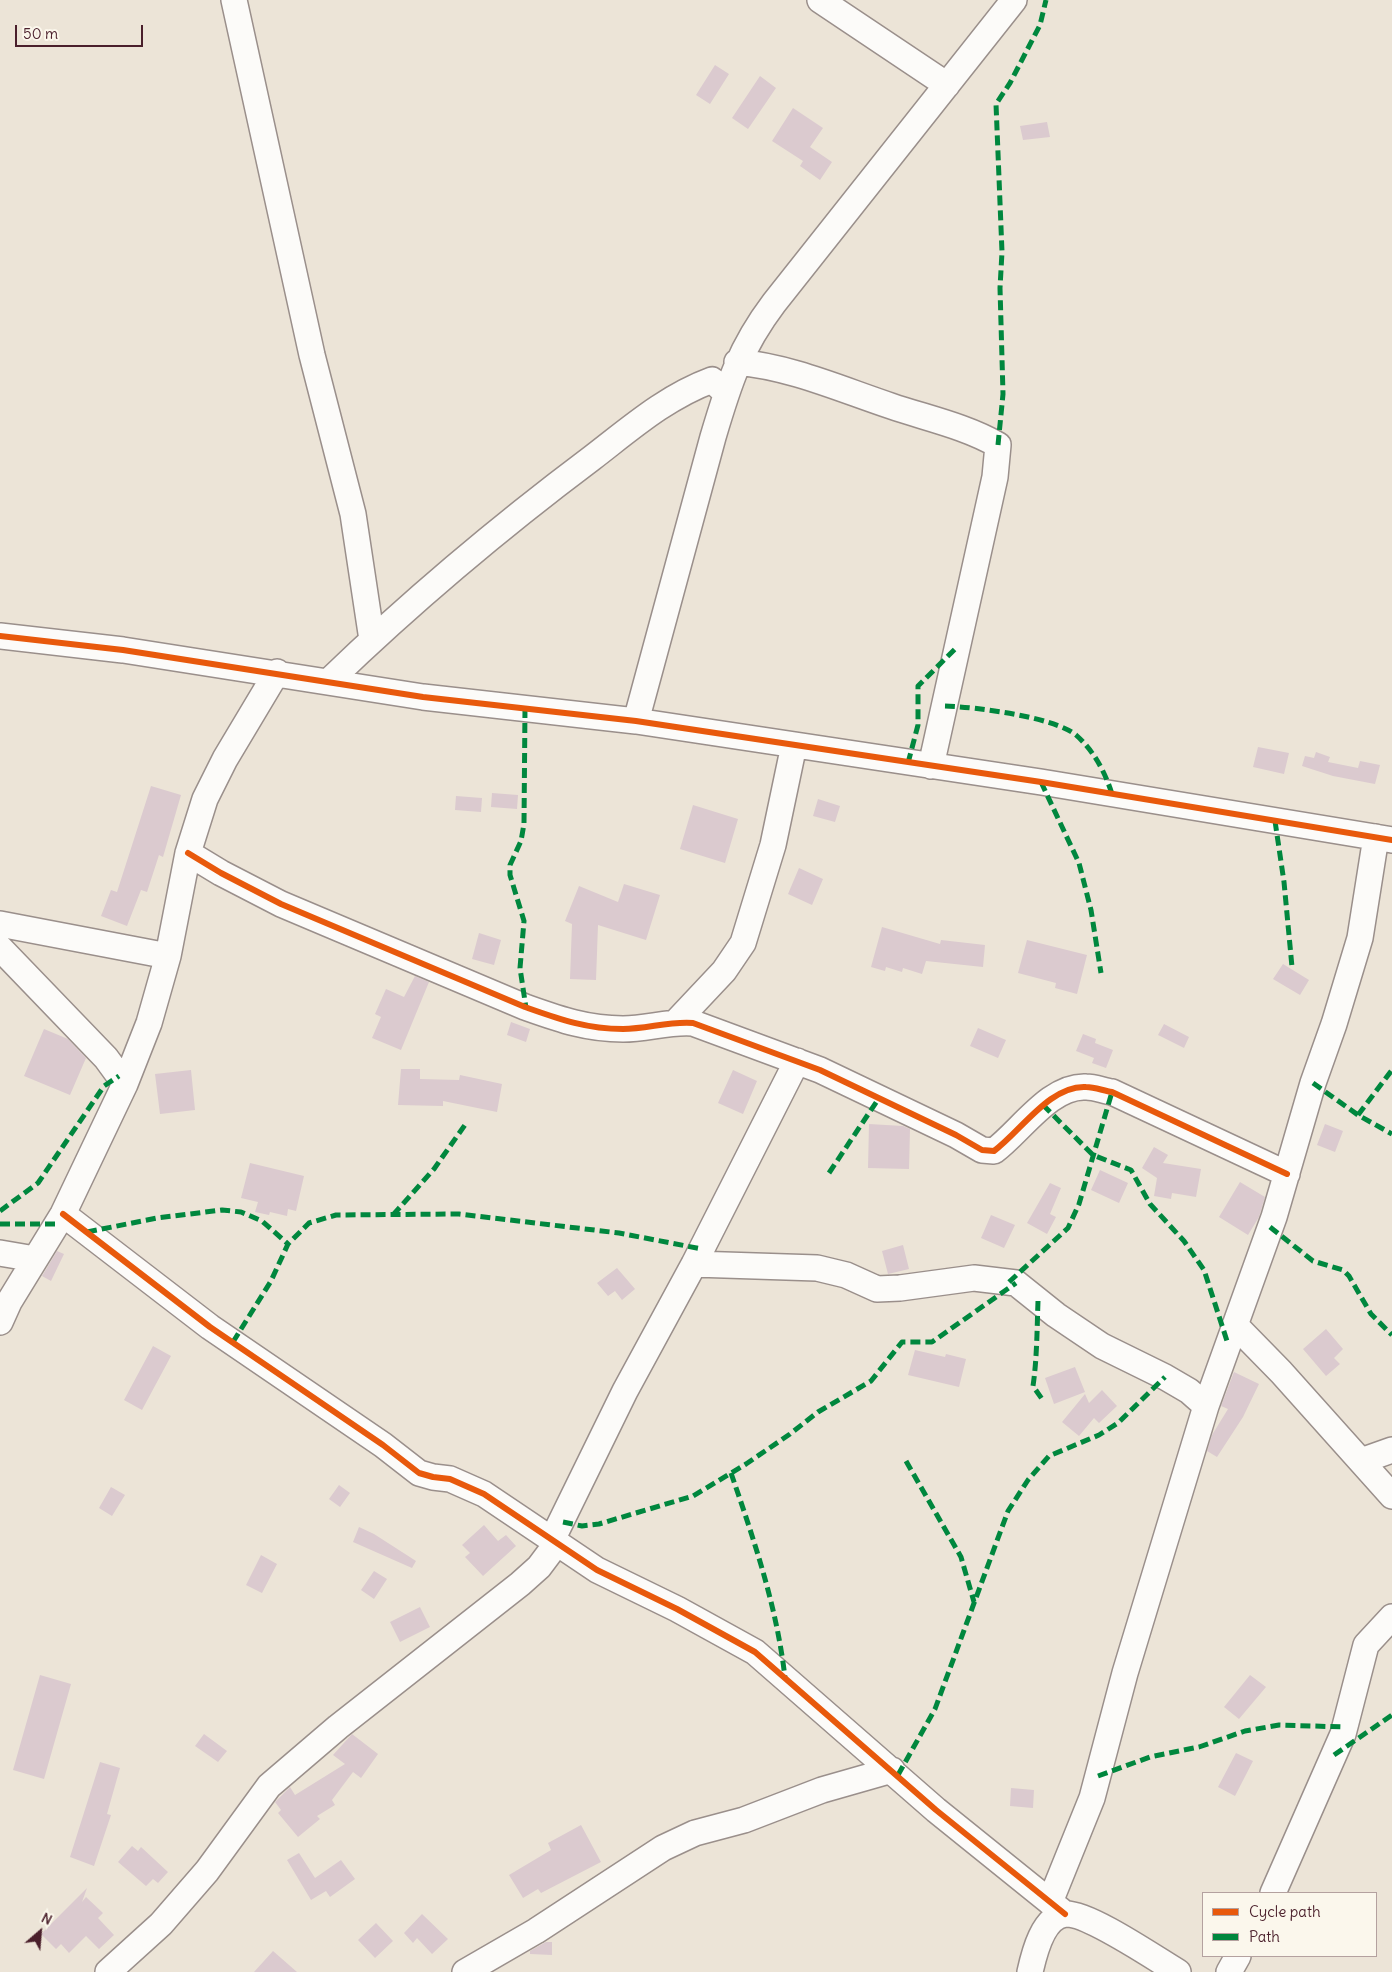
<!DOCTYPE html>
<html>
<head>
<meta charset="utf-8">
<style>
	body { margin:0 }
	#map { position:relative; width:1392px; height:1972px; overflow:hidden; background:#ece4d7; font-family:Delius,sans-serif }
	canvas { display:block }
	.legend { position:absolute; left:1202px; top:1892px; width:175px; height:65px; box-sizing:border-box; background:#fbf7ec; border:1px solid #b4a19f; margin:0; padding:6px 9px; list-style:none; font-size:15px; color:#4a1f2b }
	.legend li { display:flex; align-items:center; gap:10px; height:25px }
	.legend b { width:25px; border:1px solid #b4a19f }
	.north { position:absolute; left:15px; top:1907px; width:50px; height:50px; -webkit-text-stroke:4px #fbf7ec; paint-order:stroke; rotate:27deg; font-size:14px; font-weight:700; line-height:20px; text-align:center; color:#4a1f2b }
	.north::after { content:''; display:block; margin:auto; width:18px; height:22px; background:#4a1f2b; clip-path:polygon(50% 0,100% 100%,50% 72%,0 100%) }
	.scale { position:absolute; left:15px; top:25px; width:128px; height:22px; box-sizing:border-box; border:2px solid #4a1f2b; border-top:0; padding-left:6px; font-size:15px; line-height:18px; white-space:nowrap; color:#4a1f2b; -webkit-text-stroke:4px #fbf7ec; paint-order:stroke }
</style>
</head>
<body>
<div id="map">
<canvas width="1392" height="1972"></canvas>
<ul class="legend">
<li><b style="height:6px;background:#e8590c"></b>Cycle path</li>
<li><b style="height:6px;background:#00873e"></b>Path</li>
</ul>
<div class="north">N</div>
<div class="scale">50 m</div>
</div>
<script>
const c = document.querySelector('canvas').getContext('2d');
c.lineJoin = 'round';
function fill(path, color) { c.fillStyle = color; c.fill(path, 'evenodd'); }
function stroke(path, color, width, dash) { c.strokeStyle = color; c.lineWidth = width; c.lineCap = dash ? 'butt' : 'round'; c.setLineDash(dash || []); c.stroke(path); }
const building = new Path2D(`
	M715 65 729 74 710 104 696 95Z
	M760 76 776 88 748 129 732 118Z
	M793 108 823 128 810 147 832 162 820 180 800 166 803 161 772 141Z
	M1047 122 1050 137 1023 140 1020 126Z
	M1258 747 1289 753 1284 774 1253 767Z
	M1316 752 1330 757 1328 762 1358 768 1360 761 1380 765 1375 784 1333 776 1302 766 1305 756 1314 758Z
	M151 786 181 795 163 857 159 855 147 892 141 890 127 926 101 916 111 890 117 892Z
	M492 793 518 795 517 809 491 807Z
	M456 796 482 798 481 812 455 810Z
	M818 799 840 806 835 822 813 816Z
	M693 805 738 819 725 863 680 849Z
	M799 868 823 879 812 905 788 894Z
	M624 884 660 895 646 940 598 925 596 980 570 979 572 924 565 921 579 886 618 902Z
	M882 927 940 944 941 940 985 945 983 967 926 961 922 974 903 968 902 972 886 967 885 971 871 967Z
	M479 933 501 940 494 965 472 959Z
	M1027 940 1087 955 1077 994 1055 988 1056 983 1018 973Z
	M1283 964 1309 980 1300 995 1273 979Z
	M415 976 429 982 401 1050 372 1038 381 1017 375 1014 386 989 404 997Z
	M511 1022 530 1029 526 1042 507 1035Z
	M1164 1024 1189 1037 1184 1048 1158 1035Z
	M978 1028 1006 1040 998 1058 970 1046Z
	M44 1029 68 1039 86 1058 70 1095 24 1076Z
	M1083 1034 1096 1039 1095 1043 1113 1050 1106 1068 1092 1063 1094 1058 1076 1051Z
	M401 1069H420V1079L459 1080 460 1075 502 1084 497 1112 443 1101V1106L398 1105Z
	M191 1070 195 1110 160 1114 155 1074Z
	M733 1070 757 1081 743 1114 718 1103Z
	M869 1124 903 1126 910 1129 909 1169 868 1168Z
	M1325 1124 1343 1131 1335 1152 1317 1145Z
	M1154 1147 1168 1155 1163 1163 1201 1169 1196 1197 1172 1193 1171 1199 1154 1196 1157 1178 1142 1168Z
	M250 1163 304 1176 296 1211 288 1209 287 1216 270 1212 269 1215 255 1212 258 1202 241 1198Z
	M1100 1170 1128 1183 1119 1203 1091 1190Z
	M1240 1182 1265 1197 1259 1217 1248 1235 1219 1217Z
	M1050 1183 1061 1188 1050 1214 1056 1217 1047 1234 1027 1223Z
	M991 1215 1015 1225 1004 1248 981 1238Z
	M903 1245 909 1269 888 1274 882 1251Z
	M57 1251 64 1254 51 1281 42 1276Z
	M617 1268 635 1289 622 1300 615 1291 608 1296 597 1283Z
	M1326 1329 1343 1349 1334 1358 1340 1364 1326 1376 1303 1349Z
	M153 1346 171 1356 142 1410 124 1400Z
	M915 1350 945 1357 946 1354 966 1359 959 1387 908 1375Z
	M1075 1367 1085 1392 1054 1404 1045 1378Z
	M1234 1372 1259 1384 1243 1417 1217 1457 1207 1451 1212 1435 1228 1409 1221 1406Z
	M1102 1390 1117 1406 1099 1423 1094 1418 1079 1436 1062 1422 1085 1394 1089 1403Z
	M339 1485 350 1493 340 1507 329 1499Z
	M111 1487 125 1495 112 1516 99 1508Z
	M484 1525 498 1541 506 1535 516 1546 483 1576 465 1557 470 1553 462 1545Z
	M359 1527 374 1534 416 1561 412 1568 353 1542Z
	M261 1555 277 1564 262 1593 246 1585Z
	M374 1571 387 1579 374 1599 361 1590Z
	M420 1607 430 1627 400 1642 390 1622Z
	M40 1675 71 1684 44 1779 13 1770Z
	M1250 1675 1266 1687 1239 1719 1224 1707Z
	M204 1734 227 1751 218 1762 195 1746Z
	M352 1734 378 1754 361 1778 353 1772 332 1800 335 1805 317 1816 320 1819 298 1837 278 1813 281 1810 275 1802 290 1787 295 1795 345 1764 333 1755Z
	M1236 1753 1253 1761 1235 1796 1218 1787Z
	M100 1762 120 1768 107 1814 111 1815 94 1866 70 1857Z
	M1011 1788 1034 1790 1033 1808 1010 1806Z
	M581 1825 601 1862 541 1893 538 1889 523 1898 509 1875 551 1850 548 1843Z
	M132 1846 138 1851 141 1847 168 1872 158 1883 153 1879 146 1886 118 1862Z
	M299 1853 315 1878 341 1860 355 1879 330 1897 326 1891 311 1900 287 1860Z
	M87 1888 82 1902 86 1897 103 1913 98 1918 114 1935 99 1949 86 1936 69 1953 61 1944 56 1949 41 1934Z
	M422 1914 448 1939 432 1954 417 1938 413 1943 404 1933Z
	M376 1923 393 1941 375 1958 358 1940Z
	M546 1942H552V1955L530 1954V1951Z
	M273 1951 297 1972H254Z`);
const minor = new Path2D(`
	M234 0 312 355 353 514 372 640
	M820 0 947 85
	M737 362C791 367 840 389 891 406 926 418 965 426 998 445L995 477 931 766
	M0 636 123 650 423 697 636 721 1041 782 1392 840
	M329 681C412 601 500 527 592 458 631 428 666 397 712 380L726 393
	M636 721 713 437C729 383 740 348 774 303L1014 0
	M188 853 221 873 281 904 525 1007C559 1019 586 1029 623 1029 647 1029 669 1021 693 1023L820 1070 956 1135 982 1150 994 1151C1021 1131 1050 1085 1086 1087 1095 1087 1104 1091 1112 1092L1287 1174
	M0 924 168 956
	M0 948 106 1058 125 1084
	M676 1022 724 971 743 943 773 845 794 745
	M63 1214 210 1327 383 1445 419 1473 433 1477 450 1479 484 1494 597 1570 677 1609 755 1652 936 1810 1065 1914
	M0 1253 35 1259
	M694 1264 817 1268 846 1275 877 1289 900 1288 974 1278 1016 1283 1056 1315 1102 1346 1165 1377 1189 1391 1206 1406
	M0 1322 9 1302 63 1214 125 1084 149 1023 168 956 188 853 205 799 225 759 277 672
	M1235 1325 1281 1372 1392 1496
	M1361 1461 1392 1450
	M552 1540 625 1391 694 1264 797 1061
	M1273 1893 1343 1734 1366 1645 1392 1617
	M1050 1902 1092 1798 1125 1673 1206 1406 1274 1217 1313 1083 1334 1024 1360 938 1376 837
	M108 1972 161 1924 207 1871 269 1786 338 1727 520 1584 539 1567 557 1543
	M465 1972 536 1931 663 1848 695 1833 744 1820 822 1790 892 1770
	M1030 1972C1034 1954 1043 1916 1066 1914 1089 1913 1156 1959 1178 1972
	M1229 1972 1238 1956`);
const quiet = new Path2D(`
	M998 445 1003 394 1000 288 1002 252 996 104 1010 83 1040 25 1046 0
	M945 706C976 707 1054 717 1076 735 1094 751 1105 772 1112 794
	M525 708 524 824 521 841 510 865V875L524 921 520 968 526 1008
	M908 763 918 725V686L958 646
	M1041 782 1079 863 1091 910 1101 973
	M1275 821 1284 882 1292 967
	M1313 1083 1358 1115 1392 1134
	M1043 1105 1093 1155 1131 1170 1150 1204 1184 1241 1204 1270 1228 1344
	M1358 1115 1392 1070
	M829 1173 879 1098
	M0 1211 38 1183 104 1086 119 1076
	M393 1215 434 1169 467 1122
	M0 1224H56
	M1270 1227 1313 1261 1343 1270 1349 1276 1371 1314 1392 1335
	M87 1232 157 1218 222 1210 241 1212 262 1221 288 1244
	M1009 1282 1068 1228 1079 1204 1112 1092
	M1038 1301C1037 1329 1037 1359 1033 1386L1042 1399
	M233 1342 271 1281 288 1244 309 1223 336 1215 459 1214 619 1233 702 1249
	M906 1461 961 1557 974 1602
	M731 1473C754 1540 777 1607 785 1678
	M563 1522 582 1526 599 1524 693 1496 746 1464 790 1434 818 1412 871 1381 902 1342H932L1016 1283
	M1334 1755 1392 1715
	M898 1775 935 1709 1008 1511 1028 1480 1049 1456 1099 1435 1118 1423 1165 1377
	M1098 1776 1150 1757 1199 1747 1245 1731 1279 1725 1345 1727`);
const cycleway = new Path2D(`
	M0 636 123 650 423 697 636 721 1041 782 1392 840
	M188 853 221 873 281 904 525 1007C559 1019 586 1029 623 1029 647 1029 669 1021 693 1023L820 1070 956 1135 982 1150 994 1151C1021 1131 1050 1085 1086 1087 1095 1087 1104 1091 1112 1092L1287 1174
	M63 1214 210 1327 383 1445 419 1473 433 1477 450 1479 484 1494 597 1570 677 1609 755 1652 936 1810 1065 1914`);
fill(building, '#dbcacf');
stroke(minor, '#9a8f8b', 28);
stroke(minor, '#fcfbf9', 25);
stroke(quiet, '#00873e', 5, [10, 5]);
stroke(cycleway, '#e8590c', 6);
</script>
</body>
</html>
